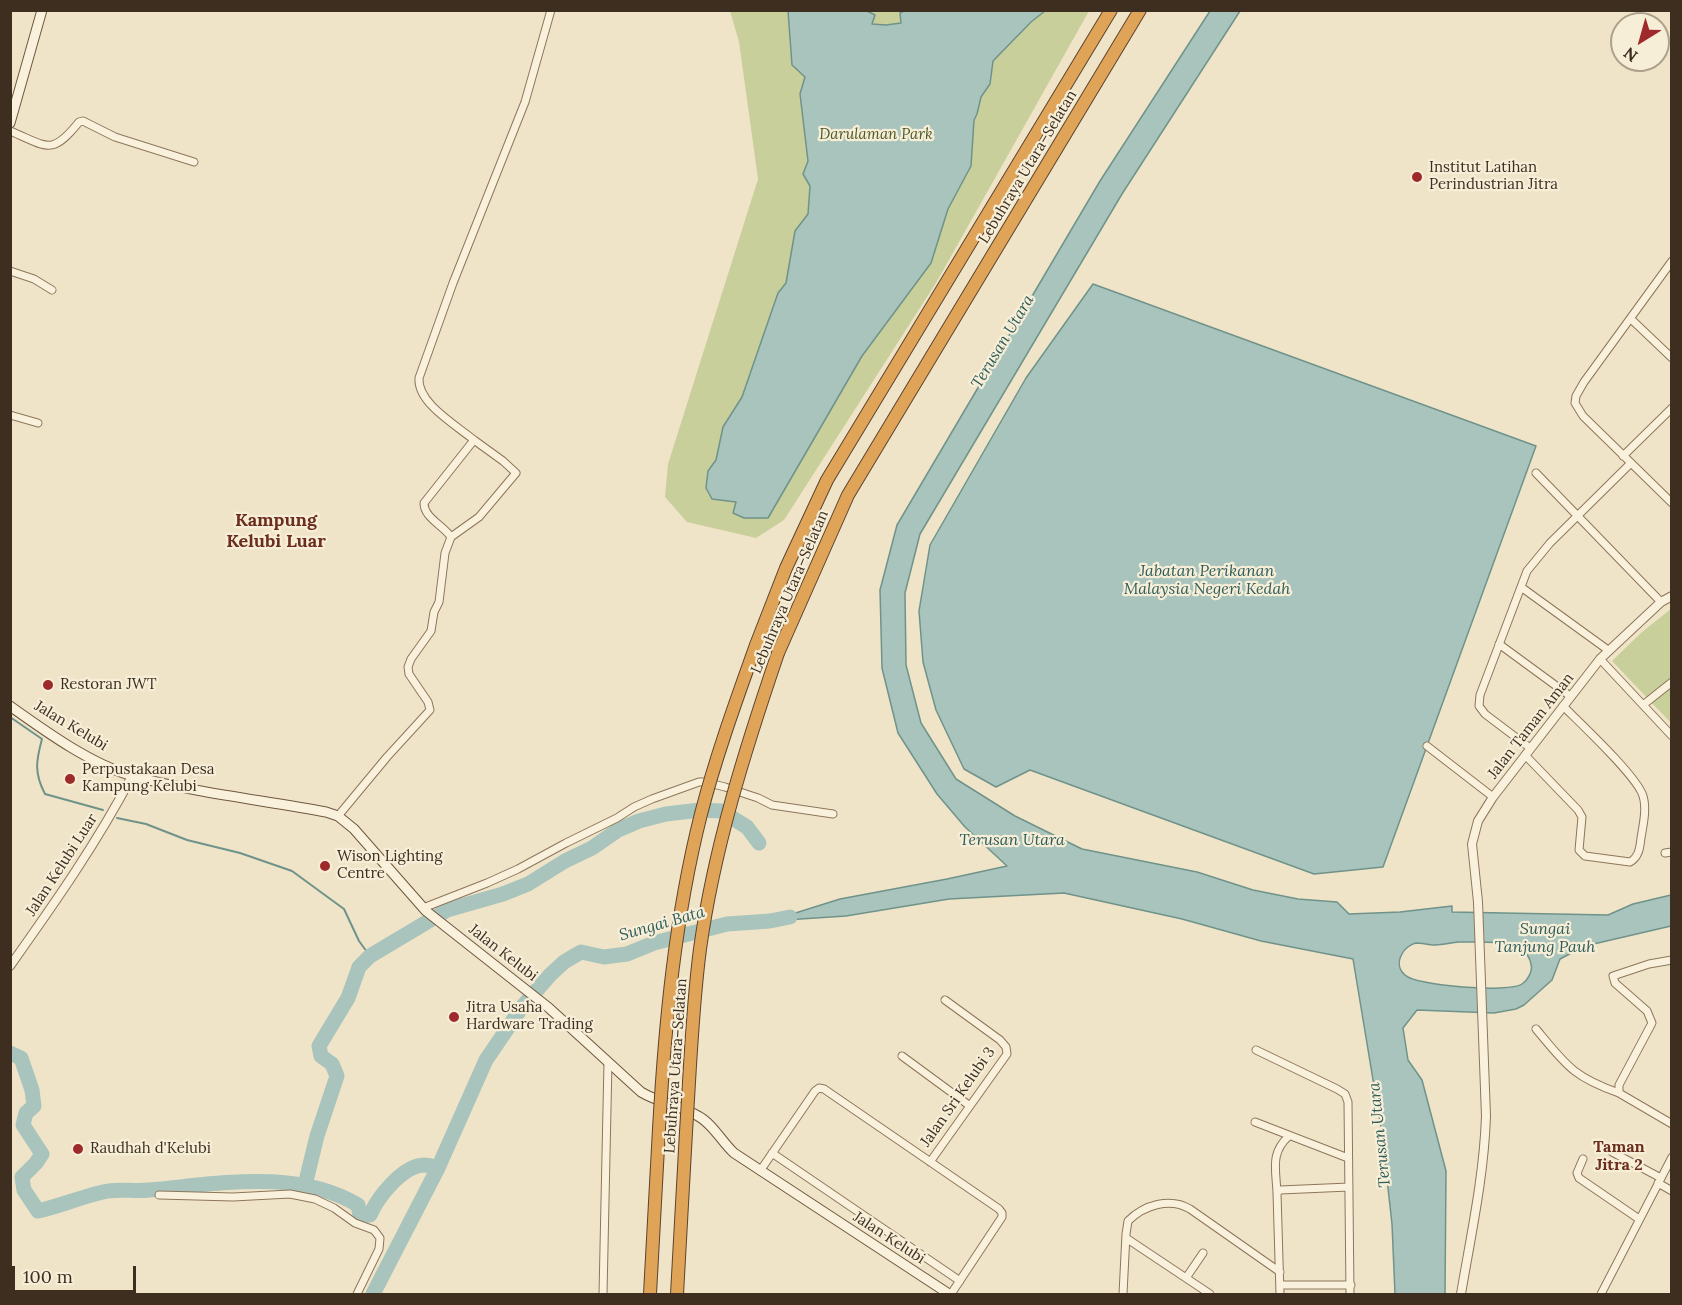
<!DOCTYPE html>
<html>
<head>
<meta charset="utf-8">
<style>
	body { margin:0 }
	#map { position:relative; width:1682px; height:1305px; overflow:hidden; background:#f0e4c8; font-family:Lora,serif }
	canvas { display:block }
	.frame { position:absolute; inset:0; border:12px solid #3d2e20; pointer-events:none }
	.north { position:absolute; left:1610px; top:12px; width:60px; height:60px; box-sizing:border-box; background:#f7eed8; border:2px solid #ada18e; border-radius:50%; rotate:217deg; font-size:16px; font-weight:700; line-height:24px; text-align:center; color:#3d2e20 }
	.north::after { content:''; display:block; margin:auto; width:21px; height:27px; background:#9e2a2b; clip-path:polygon(50% 0,100% 100%,50% 72%,0 100%) }
	.scale { position:absolute; left:12px; top:1266px; width:124px; height:27px; box-sizing:border-box; border:3px solid #3d2e20; border-top:0; padding-left:8px; font-size:18px; line-height:21px; white-space:nowrap; color:#3d2e20; -webkit-text-stroke:4px #f7eed8; paint-order:stroke }
</style>
</head>
<body>
<div id="map">
<canvas width="1682" height="1305"></canvas>
<div class="frame"></div>
<div class="north">N</div>
<div class="scale">100 m</div>
</div>
<script>
const c = document.querySelector('canvas').getContext('2d');
c.lineJoin = 'round';
function fill(path, color) { c.fillStyle = color; c.fill(path, 'evenodd'); }
function stroke(path, color, width, dash) { c.strokeStyle = color; c.lineWidth = width; c.lineCap = dash ? 'butt' : 'round'; c.setLineDash(dash || []); c.stroke(path); }
function write(font, color, halo, rows, align = 'center') {
  c.font = font + ' Lora,serif'; c.lineWidth = 4.5; c.setLineDash([]); c.textBaseline = 'middle'; c.strokeStyle = halo; c.fillStyle = color; for (const [text, x, y, turn = 0] of rows) {
    c.save(); c.translate(x, y); c.rotate((+turn || 0) * Math.PI / 180); c.textAlign = isNaN(turn) ? turn : align; if (halo) c.strokeText(text, 0, 0); c.fillText(text, 0, 0); c.restore();
  }
}
const green = new Path2D(`
	M730 11H1089L936 283 784 520 756 538 687 522 665 497 668 464 758 179 739 42Z
	M1671 609V723L1612 661 1642 632Z`);
const water = new Path2D(`
	M788 11H867L875 15 872 24 886 25 901 23 900 13 904 11H1045L1031 22 993 61 990 84 981 97 977 114 974 120 971 166 948 209 931 263 862 356 768 518H744L733 513 736 502 712 499 706 488 708 471 716 460 723 427 742 397 778 293 786 283 795 231 808 214 810 186 803 174 808 161 800 94 805 77 792 65Z
	M1210 11H1240L1122 194 920 534 905 593 906 665 921 723 956 779 1015 816 1082 849 1197 872 1253 890 1298 899 1337 902 1349 914 1400 912 1452 906V912L1608 915 1633 904 1671 895V926L1585 946 1560 959 1552 980 1524 1005 1516 1009 1494 1013 1417 1010 1403 1028 1408 1060 1422 1080 1446 1171 1445 1294H1395L1392 1224 1382 1134 1353 959 1261 941 1182 919 1064 893 949 899 846 916 770 921 840 899 947 879 1007 866 965 827 937 794 898 733 882 668 880 590 897 525 1100 181ZM1458 942C1478 943 1526 936 1531 964 1533 971 1528 980 1522 984 1509 993 1416 986 1405 975 1398 969 1398 961 1402 954 1404 949 1411 944 1416 943 1422 943 1429 945 1435 945 1442 945 1450 943 1458 942Z
	M1093 284 1536 446 1383 867 1314 874 1030 770 996 787 964 769 936 710 923 662 919 611 930 545 1026 378Z`);
const stream = new Path2D(`
	M10 717 42 739C36 761 34 773 45 794L103 810
	M117 818 146 824 187 840 240 853 292 871 344 909 359 941 370 956`);
const river = new Path2D(`
	M10 1053 21 1058 32 1090 34 1106 26 1113 23 1125 42 1154 36 1163 22 1177 24 1190 38 1211C60 1206 81 1197 103 1192 118 1188 134 1192 149 1190 218 1184 296 1168 358 1205L360 1216 370 1215C378 1197 402 1166 424 1165 429 1165 434 1167 438 1168
	M305 1185 317 1136 337 1076 332 1064 321 1056 319 1046 348 998 359 967 370 956 447 910 503 894 528 884 565 861 592 848 618 830 639 821 666 814 700 810 721 811 747 827 759 843
	M373 1294 438 1168 486 1060 522 1007 550 975 564 962 581 952 604 957 627 954 654 943 727 924 770 921 790 917`);
const minor = new Path2D(`
	M10 131C47 146 51 157 79 122L83 121 115 137 194 162
	M1672 261 1584 382 1576 396 1575 403 1583 416 1672 503
	M10 271 34 279 52 290
	M1631 319 1672 358
	M10 415 38 423
	M1623 456 1672 408
	M1536 473 1661 602
	M451 537 479 517 516 473 503 461 474 440
	M1521 587 1608 650
	M1499 644 1570 696
	M1600 659 1672 736
	M1643 705 1672 682
	M1427 746 1493 797
	M1530 748 1485 714 1479 706 1480 695 1527 571 1550 543 1631 463
	M1525 755 1578 810 1582 817 1579 850 1585 856 1630 862C1639 857 1640 847 1641 838 1643 825 1647 809 1643 796 1637 776 1580 723 1563 706
	M338 816 387 757 430 710 428 702 409 674 408 667 411 659 431 631 434 612 439 602 445 553 451 537C443 525 424 518 424 503L474 440C456 425 417 403 419 378L453 283 525 102 551 10
	M1665 853 1672 852
	M423 908 487 883 518 869 566 843 617 818 634 807 652 799 699 782H705L725 787 758 798 772 805 833 814
	M1672 960 1649 964 1613 976 1615 983 1647 1011 1652 1023 1619 1085V1093L1672 1124
	M1536 1029C1566 1065 1573 1077 1619 1093
	M1256 1050 1337 1089 1345 1094 1348 1102 1350 1294
	M902 1056 970 1106
	M1255 1122 1348 1158
	M1612 1152 1661 1178
	M772 1153 960 1281
	M1583 1159 1577 1173 1579 1178 1639 1219
	M930 1162 1007 1054 1006 1047 1000 1040 945 1000
	M760 1171 815 1091 819 1088 824 1089 999 1209 1002 1213V1217L951 1294
	M1658 1183 1672 1191
	M1277 1193C1276 1169 1270 1153 1289 1136
	M159 1195 233 1197 290 1194 315 1199 334 1208 355 1223 374 1230 380 1238 379 1249 357 1294
	M1126 1238 1210 1294
	M1186 1278 1203 1253
	M1280 1285H1351
	M603 1294 608 1062
	M1123 1294 1126 1234 1128 1221C1144 1205 1170 1197 1190 1209L1280 1272
	M1280 1294 1277 1193 1280 1190 1349 1187
	M1601 1294 1672 1157`);
const tertiary = new Path2D(`
	M10 966C54 904 97 843 132 776
	M1461 1294C1471 1235 1484 1176 1486 1116L1478 902 1472 844 1478 821 1493 797 1600 659 1661 602 1672 596`);
const secondary = new Path2D(`
	M10 123 42 10
	M10 706C45 731 92 765 133 776 196 793 262 800 326 812L338 816 354 829 426 911 549 1008 641 1092C659 1103 680 1105 698 1116 712 1123 722 1142 734 1153L949 1294`);
const motorway = new Path2D(`
	M756 645 786 568 827 480 1111 10
	M778 653 848 495 1140 10
	M650 1294 659 1129
	M677 1294 686 1132`);
const motorwayBridge = new Path2D(`
	M659 1129C665 1023 675 917 701 814 716 756 736 701 756 645
	M686 1132C690 1071 692 1010 700 949 714 848 745 750 778 653`);
const markers = [
	[1417,177,6,"#9e2a2b"],
	[48,685,6,"#9e2a2b"],
	[70,779,6,"#9e2a2b"],
	[325,866,6,"#9e2a2b"],
	[454,1017,6,"#9e2a2b"],
	[78,1149,6,"#9e2a2b"]
];
const parkNames = [
	["Darulaman Park",876,135]
];
const streetNames = [
	["Lebuhraya Utara–Selatan",1028,167,-59],
	["Lebuhraya Utara–Selatan",790,592,-67],
	["Jalan Kelubi",71,726,31],
	["Jalan Taman Aman",1531,726,-52],
	["Jalan Kelubi Luar",62,865,-57],
	["Jalan Kelubi",503,953,38],
	["Lebuhraya Utara–Selatan",676,1066,-86],
	["Jalan Sri Kelubi 3",958,1097,-55],
	["Jalan Kelubi",889,1238,33]
];
const poiNames = [
	["Institut Latihan",1429,168],
	["Perindustrian Jitra",1429,185],
	["Restoran JWT",60,685],
	["Perpustakaan Desa",82,770],
	["Kampung Kelubi",82,787],
	["Wison Lighting",337,857],
	["Centre",337,874],
	["Jitra Usaha",466,1008],
	["Hardware Trading",466,1025],
	["Raudhah d'Kelubi",90,1149]
];
const waterNames = [
	["Terusan Utara",1003,342,-59],
	["Jabatan Perikanan",1207,571],
	["Malaysia Negeri Kedah",1207,589],
	["Terusan Utara",1012,840],
	["Sungai Bata",662,924,-16],
	["Sungai",1545,929],
	["Tanjung Pauh",1545,947],
	["Terusan Utara",1380,1135,-96]
];
const neighbourhoodNames = [
	["Taman",1619,1147],
	["Jitra 2",1619,1165]
];
const quarterNames = [
	["Kampung",276,521],
	["Kelubi Luar",276,542]
];
fill(green, '#c9cf9b');
fill(water, '#a9c4bc');
stroke(water, '#6f938a', 1.5);
stroke(stream, '#6f938a', 2);
stroke(river, '#a9c4bc', 15);
stroke(minor, '#8d765c', 9);
stroke(tertiary, '#8d765c', 10);
stroke(secondary, '#6f573f', 11);
stroke(motorway, '#5b4430', 14);
stroke(minor, '#faf1dc', 7);
stroke(tertiary, '#faf1dc', 8);
stroke(secondary, '#faf1dc', 9);
stroke(motorway, '#e0a458', 12);
stroke(motorwayBridge, '#5b4430', 14, []);
stroke(motorwayBridge, '#e0a458', 12);
for (const [x, y, r, color] of markers) { const dot = new Path2D(); dot.arc(x, y, r, 0, 2 * Math.PI); c.fillStyle = color; c.fill(dot); stroke(dot, '#f7eed8', 2); }
write('italic 15px', '#4d5a26', '#f7eed8', parkNames);
write('15px', '#3d2e20', '#f7eed8', streetNames);
write('15px', '#3d2e20', '#f7eed8', poiNames, 'left');
write('italic 16px', '#2f5d5a', '#f7eed8', waterNames);
write('bold 16px', '#6b2e1e', '#f7eed8', neighbourhoodNames);
write('bold 18px', '#6b2e1e', '#f7eed8', quarterNames);
</script>
</body>
</html>
